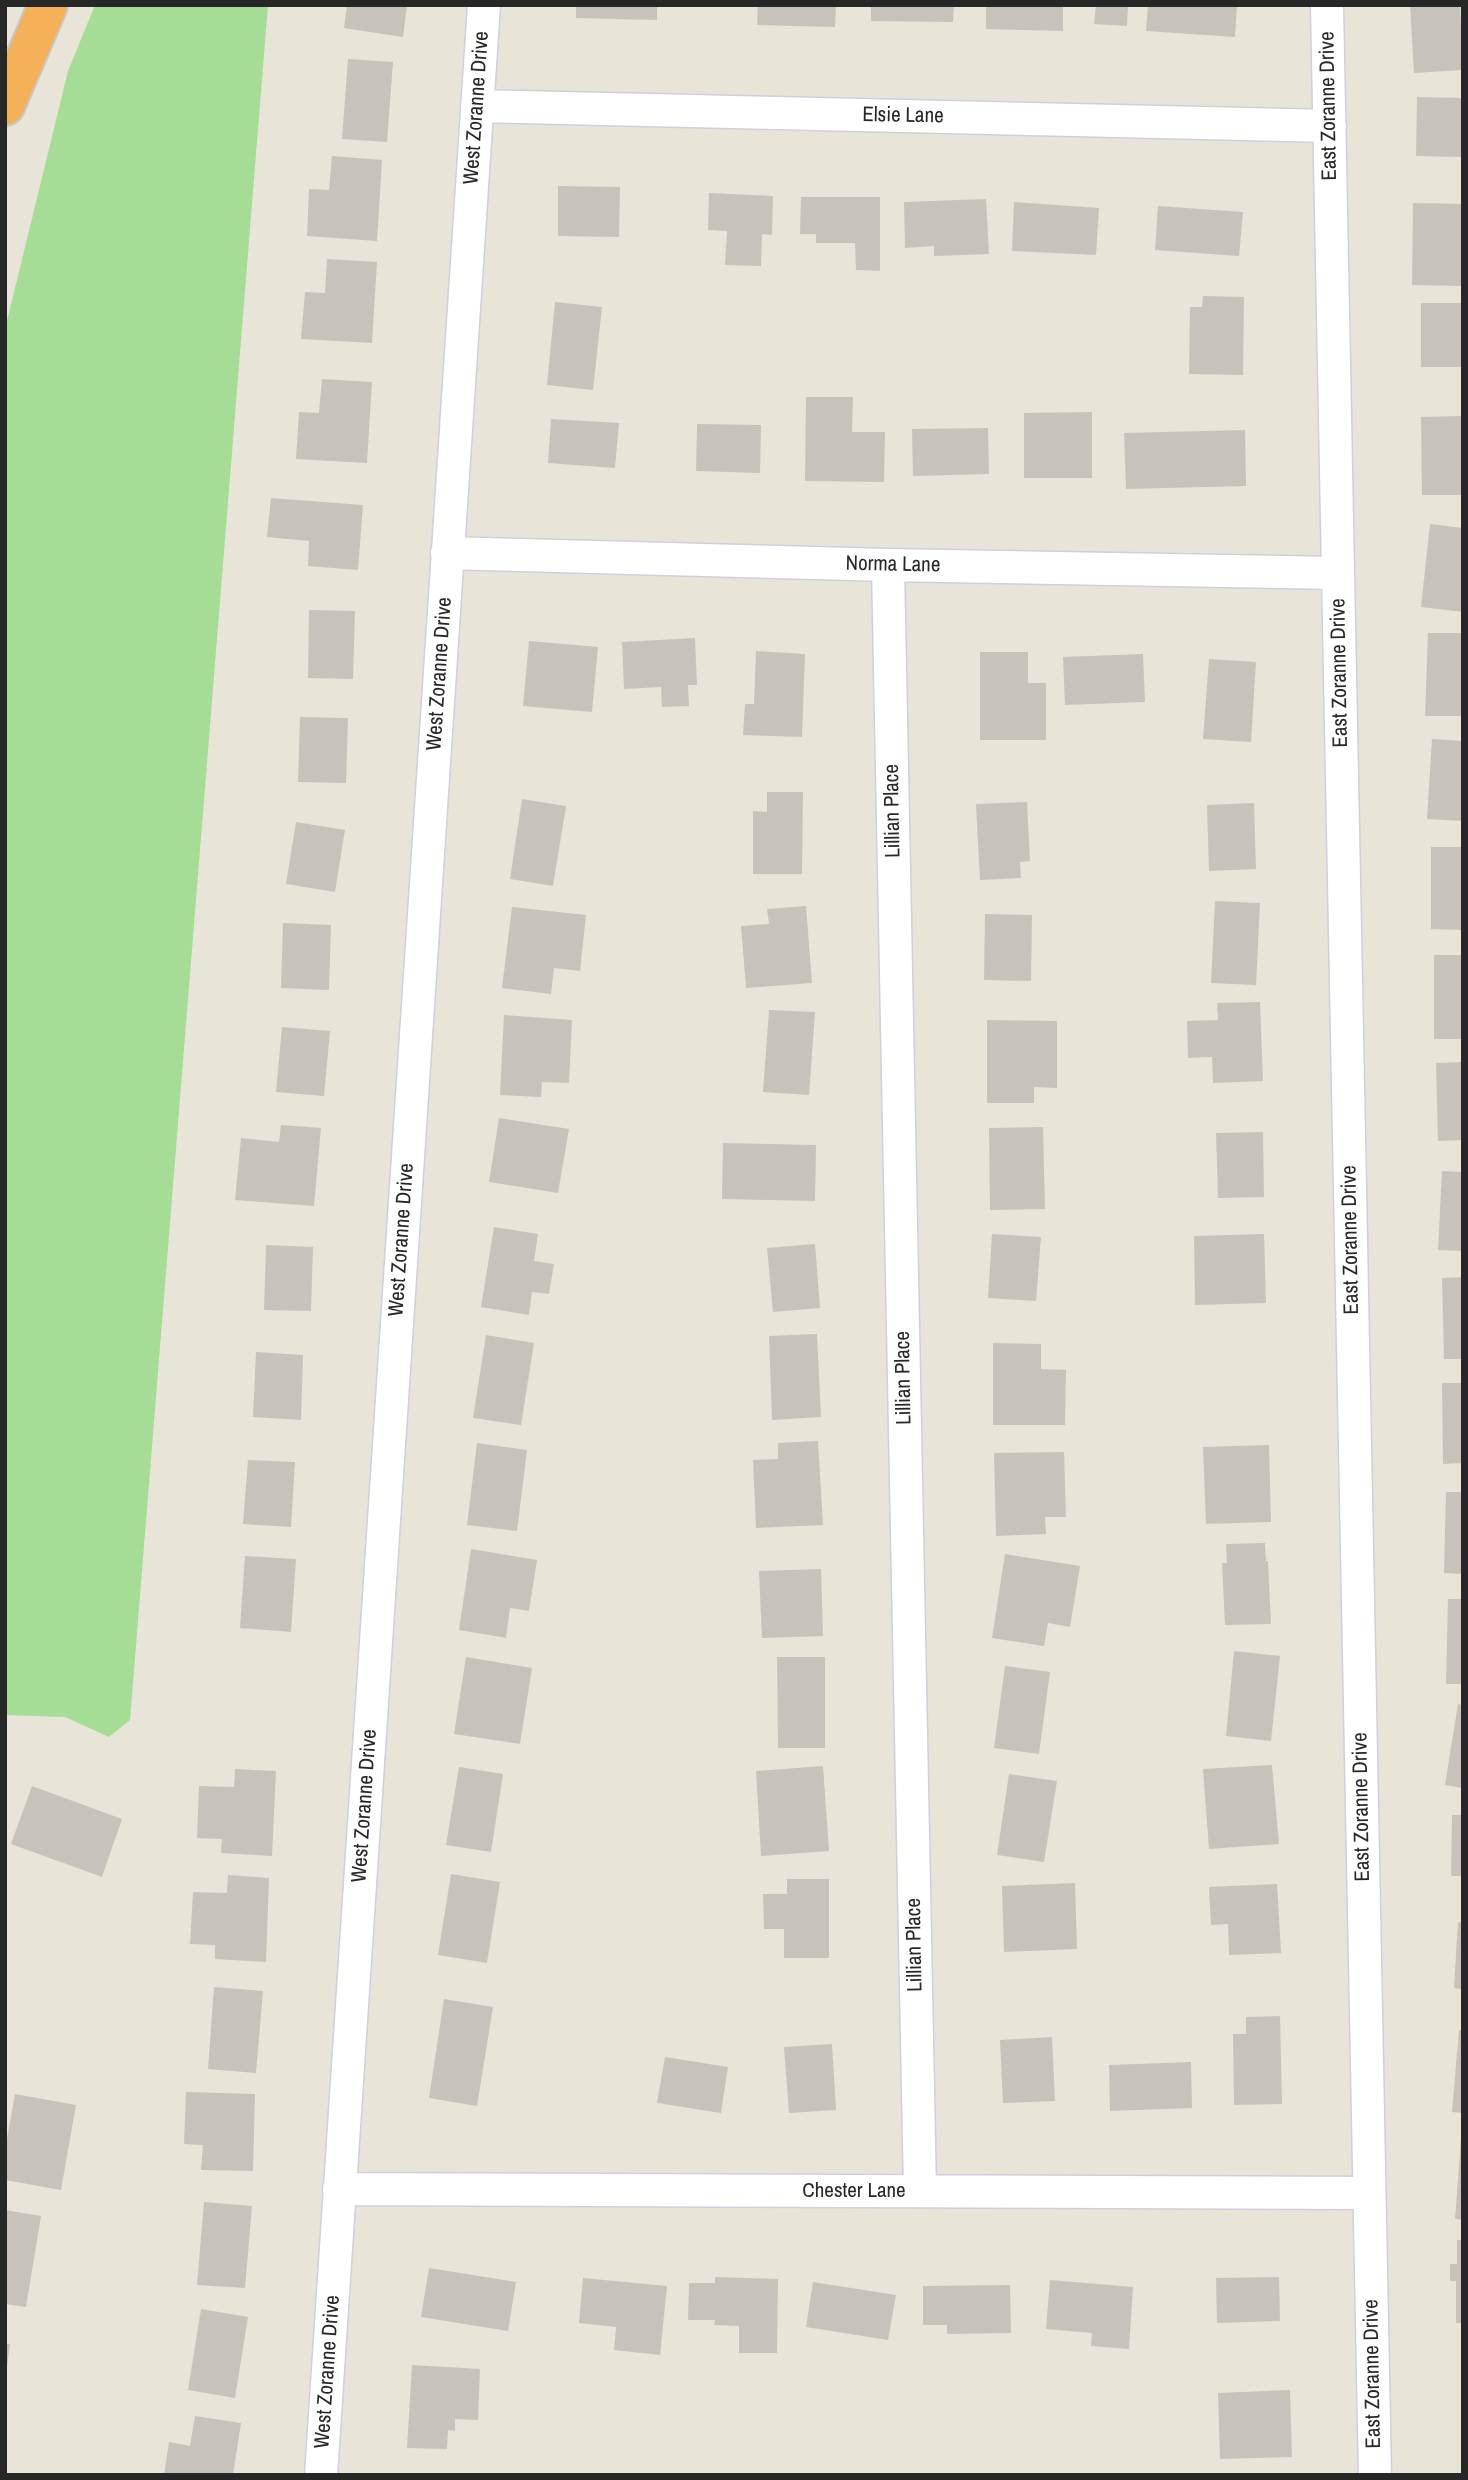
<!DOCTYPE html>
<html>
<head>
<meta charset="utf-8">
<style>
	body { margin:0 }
	#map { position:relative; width:1468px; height:2480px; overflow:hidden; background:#e9e4d8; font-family:"Archivo Narrow",sans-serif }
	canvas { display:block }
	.frame { position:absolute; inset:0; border:7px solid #272727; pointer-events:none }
</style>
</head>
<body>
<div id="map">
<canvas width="1468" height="2480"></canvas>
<div class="frame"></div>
</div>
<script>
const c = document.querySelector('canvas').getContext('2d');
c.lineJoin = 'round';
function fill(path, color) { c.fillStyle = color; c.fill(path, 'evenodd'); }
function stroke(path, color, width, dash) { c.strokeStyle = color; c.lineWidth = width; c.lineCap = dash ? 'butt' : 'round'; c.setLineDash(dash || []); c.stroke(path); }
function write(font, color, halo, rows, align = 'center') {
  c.font = font + ' "Archivo Narrow",sans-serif'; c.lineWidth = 5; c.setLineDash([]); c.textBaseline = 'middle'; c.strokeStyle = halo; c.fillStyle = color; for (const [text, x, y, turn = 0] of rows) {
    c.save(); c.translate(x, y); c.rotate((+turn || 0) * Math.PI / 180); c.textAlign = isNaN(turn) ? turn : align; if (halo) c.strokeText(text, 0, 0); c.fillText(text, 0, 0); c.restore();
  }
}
const green = new Path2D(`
	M95 5H268L130 1720 109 1737 65 1717 5 1715V329L68 71Z`);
const building = new Path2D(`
	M347 5H407L403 37 344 28Z
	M576 5H657V20L576 18Z
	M758 5H836L835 27 757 25Z
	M871 5H954L953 22 871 21Z
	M986 5H1063V31L986 29Z
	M1096 5H1128L1127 26 1094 24Z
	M1148 5H1237L1235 37 1146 31Z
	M1410 5H1460L1463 70 1414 73Z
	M348 59 393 62 387 142 342 139Z
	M1417 97 1463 98V157L1416 156Z
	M332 156 382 160 377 241 307 236 309 189 329 190Z
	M558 186 620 187 619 237 558 236Z
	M709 193 773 196 772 235 762 234 761 266 725 265 727 231 708 230Z
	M801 197H880V271L856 270 855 243H816V234H800Z
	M986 199 989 254 934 256V246L905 248 904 202Z
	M1014 202 1099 208 1096 255 1012 251Z
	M1413 203 1463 204V286L1412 285Z
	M1158 206 1243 212 1239 256 1155 250Z
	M327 259 377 262 372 343 301 339 305 292 325 293Z
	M1203 296 1244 297 1243 375 1189 374 1190 307H1202Z
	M555 302 602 307 593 390 547 385Z
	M1421 303H1463V367H1421Z
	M322 379 372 382 367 463 296 459 299 412 319 413Z
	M806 397H853L852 432H885L884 482 805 481Z
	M1092 412V478H1024V413Z
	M1463 416V495H1422L1421 417Z
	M551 419 619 423 615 468 548 463Z
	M697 424 761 425 760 473 696 471Z
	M988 428 989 474 913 476 912 429Z
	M1245 430 1246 486 1126 489 1124 433Z
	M271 498 363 505 358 570 308 566 309 541 267 537Z
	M1430 524 1463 528V612L1421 607Z
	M309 610 355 611 353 679 308 678Z
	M1428 633H1463V716H1425Z
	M695 638 697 685H688L689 706 662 707 661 687 624 689 622 642Z
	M529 641 598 647 592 712 523 706Z
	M756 651 805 654 802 737 743 735 745 704H754Z
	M980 652H1028V683H1046V740H980Z
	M1143 654 1145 702 1065 705 1063 657Z
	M1209 659 1256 662 1251 742 1203 739Z
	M300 717 348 718 346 783 298 782Z
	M1432 739 1463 741V821L1427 819Z
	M767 792H803L802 874H753V811L767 812Z
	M522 799 566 806 553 886 510 879Z
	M1027 802 1030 861 1020 862 1021 878 980 880 976 804Z
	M1254 803 1256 869 1209 871 1207 805Z
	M296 822 345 830 335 892 286 884Z
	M1431 847H1463V930L1431 929Z
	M1215 901 1260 903 1256 985 1211 983Z
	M806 906 812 983 746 988 741 926 769 924 767 909Z
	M512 907 586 915 580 971 554 968 551 994 502 988Z
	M985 914 1032 915 1031 981 984 980Z
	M283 923 331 925 329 990 281 988Z
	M1434 955H1463V1039H1434Z
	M1260 1002 1263 1081 1213 1083 1212 1057 1188 1058 1187 1021 1218 1020 1217 1003Z
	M769 1010 815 1012 809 1095 763 1092Z
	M504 1015 572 1020 569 1083 542 1082 541 1097 500 1095Z
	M987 1020 1057 1021V1088L1034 1087V1103H987Z
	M282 1027 330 1031 324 1096 276 1092Z
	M1463 1062V1140L1438 1141 1436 1063Z
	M499 1118 569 1129 558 1193 489 1182Z
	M281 1125 321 1128 314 1206 235 1200 241 1138 279 1142Z
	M1043 1127 1045 1209 990 1210 989 1128Z
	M1263 1132 1264 1197 1218 1198 1216 1133Z
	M723 1143 816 1145 815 1201 722 1199Z
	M1442 1171 1463 1172V1251L1438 1250Z
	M494 1227 538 1234 534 1261 554 1264 549 1294 532 1292 529 1315 481 1307Z
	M992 1234 1041 1237 1036 1301 988 1298Z
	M1264 1234 1266 1303 1195 1305 1194 1236Z
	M815 1244 820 1308 773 1312 767 1248Z
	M266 1245 313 1247 311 1311 264 1310Z
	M1463 1277V1359H1444L1442 1278Z
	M817 1334 821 1417 772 1420 769 1336Z
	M486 1335 534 1343 521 1425 473 1418Z
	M993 1343 1041 1344V1369L1066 1370 1065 1425H993Z
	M256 1352 303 1355 301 1420 253 1417Z
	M1442 1383H1463V1463L1443 1464Z
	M818 1441 823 1525 756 1528 753 1460 778 1459V1443Z
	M477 1443 527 1450 517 1531 467 1525Z
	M1269 1445 1271 1522 1206 1524 1203 1447Z
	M1064 1452 1066 1517H1045L1046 1534 996 1536 994 1453Z
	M248 1460 295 1462 291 1527 243 1524Z
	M1446 1492H1463V1574L1444 1573Z
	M1265 1543 1266 1561H1268L1271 1624 1225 1625 1222 1563H1227L1226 1544Z
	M471 1549 537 1560 529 1611 510 1608 506 1638 459 1630Z
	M1005 1554 1080 1566 1070 1627 1048 1623 1044 1646 992 1638Z
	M245 1556 296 1559 291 1632 240 1628Z
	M821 1569 823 1636 762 1638 759 1571Z
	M1448 1599H1463V1684H1446Z
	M1234 1651 1280 1656 1271 1741 1226 1736Z
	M466 1657 532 1668 520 1744 454 1734Z
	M777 1657H825V1748H778Z
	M1005 1666 1050 1672 1039 1754 994 1748Z
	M1458 1704 1463 1705V1788L1445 1785Z
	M1272 1765 1279 1844 1209 1849 1203 1769Z
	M823 1766 829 1851 761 1856 756 1771Z
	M459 1767 503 1774 491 1852 446 1845Z
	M235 1769 276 1771 272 1856 221 1853 222 1839 197 1838 199 1786 234 1787Z
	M1009 1774 1057 1781 1044 1862 997 1855Z
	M32 1786 122 1819 102 1877 11 1844Z
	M1452 1815H1463V1876H1451Z
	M451 1874 500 1882 487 1963 438 1955Z
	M228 1875 269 1878 266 1962 215 1959V1945L190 1944 193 1892 227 1893Z
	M787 1879H829V1958H784V1929H764L763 1894H787Z
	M1075 1883 1077 1949 1004 1952 1002 1886Z
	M1277 1884 1281 1953 1229 1955 1228 1924 1211 1925 1209 1887Z
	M1458 1922 1463 1923V1989L1454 1988Z
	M214 1987 263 1991 256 2073 208 2069Z
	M444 1999 493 2007 477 2106 429 2098Z
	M1280 2016 1282 2104 1234 2105 1233 2034H1246V2017Z
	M1459 2030 1463 2031V2113L1452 2112Z
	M1052 2037 1055 2101 1003 2103 1000 2040Z
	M832 2044 836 2110 789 2113 784 2047Z
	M665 2057 728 2067 721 2113 657 2103Z
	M1191 2062 1192 2108 1110 2111 1109 2065Z
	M186 2092 255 2094 253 2171 201 2170 203 2145 184 2144Z
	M15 2094 76 2105 61 2190 5 2180V2150Z
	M1461 2138H1463V2220L1455 2219Z
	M204 2202 252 2206 245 2288 197 2285Z
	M5 2210 41 2216 26 2307 5 2304Z
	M1457 2240H1463V2323H1456V2281H1450V2264H1457Z
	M429 2268 516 2282 508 2331 421 2317Z
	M715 2277 778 2279 777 2353H739V2326L714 2325 715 2320H688L689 2283H715Z
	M1279 2277 1280 2321 1217 2323 1216 2278Z
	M583 2278 667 2286 660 2355 614 2350 616 2327 579 2323Z
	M1050 2280 1133 2287 1129 2349 1091 2346 1092 2333 1046 2329Z
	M813 2282 896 2295 888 2340 806 2327Z
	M1010 2285 1011 2333 947 2334V2325H923V2286Z
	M201 2309 248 2317 235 2398 188 2390Z
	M5 2344H10L7 2367H5Z
	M412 2365 480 2369 478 2420 455 2419V2431L448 2430 447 2449 407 2448Z
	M1290 2390 1292 2457 1220 2459 1218 2393Z
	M195 2416 241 2423 233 2475H164L169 2442 190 2446Z`);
const minor = new Path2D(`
	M1327 5 1375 2475
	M477 106 1330 126
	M447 553 888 565 1338 573
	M888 565 920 2191
	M339 2189 1369 2193
	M321 2475 484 5`);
const motorway = new Path2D(`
	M5 106 48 5`);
const streetNames = [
	["East Zoranne Drive",1329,106,-91],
	["West Zoranne Drive",477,108,-86],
	["Elsie Lane",903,116,1],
	["Norma Lane",893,565,1],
	["East Zoranne Drive",1340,673,-91],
	["West Zoranne Drive",440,674,-86],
	["Lillian Place",893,811,-91],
	["West Zoranne Drive",402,1240,-86],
	["East Zoranne Drive",1351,1240,-91],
	["Lillian Place",904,1378,-91],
	["West Zoranne Drive",365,1806,-86],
	["East Zoranne Drive",1362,1807,-91],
	["Lillian Place",915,1945,-91],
	["Chester Lane",854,2191],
	["West Zoranne Drive",328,2372,-86],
	["East Zoranne Drive",1373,2374,-91]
];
fill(green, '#a5dd97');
fill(building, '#c7c3bb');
stroke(minor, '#cecfdf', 35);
stroke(motorway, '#c7c7c7', 42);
stroke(minor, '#fff', 32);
stroke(motorway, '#f5b158', 38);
write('21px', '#272727', '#fff', streetNames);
</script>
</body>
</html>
